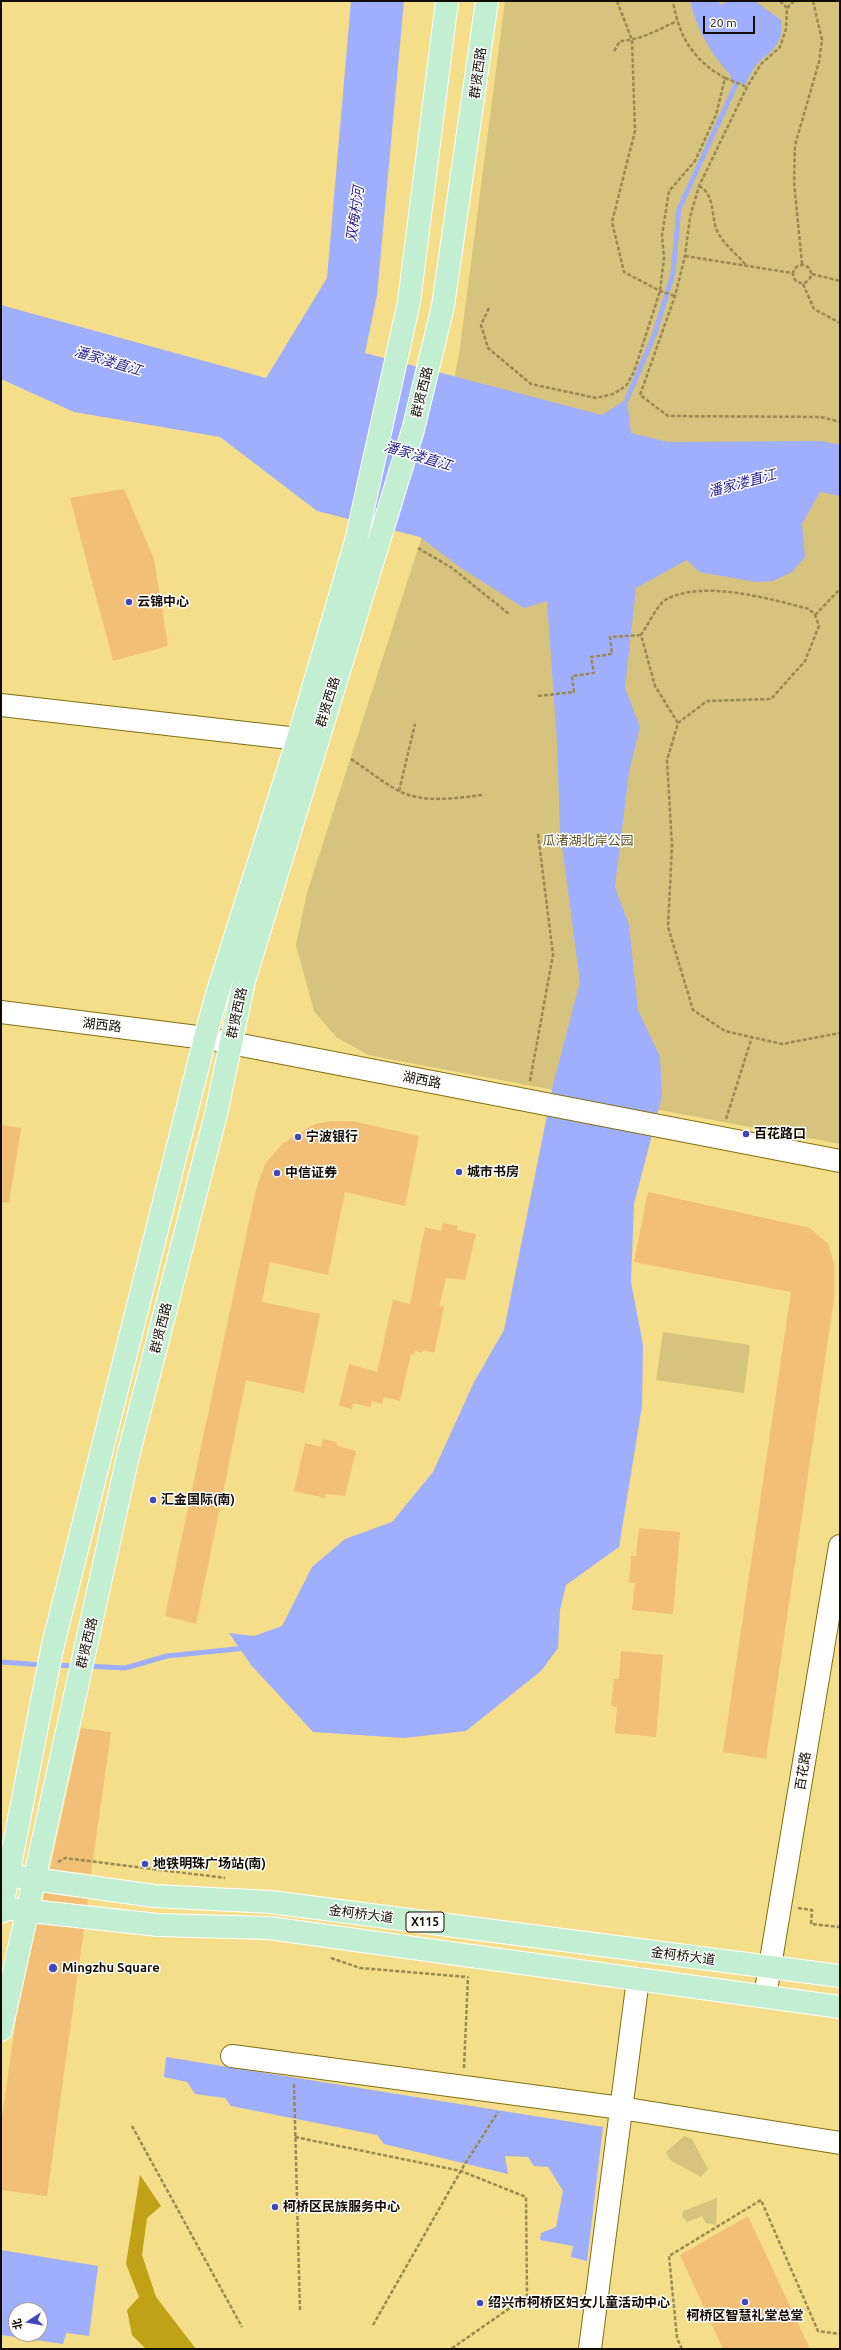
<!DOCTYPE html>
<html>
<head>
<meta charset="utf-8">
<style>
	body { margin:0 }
	#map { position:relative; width:841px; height:2350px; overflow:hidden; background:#f4de89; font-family:Ubuntu,"Noto Sans SC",sans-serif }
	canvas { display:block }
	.frame { position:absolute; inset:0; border:2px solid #120c00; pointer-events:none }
	.north { position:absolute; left:8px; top:2302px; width:40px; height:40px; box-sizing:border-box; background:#fff; border:1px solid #a09e99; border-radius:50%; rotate:258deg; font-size:11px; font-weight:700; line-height:16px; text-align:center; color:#120c00 }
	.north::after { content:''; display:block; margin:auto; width:14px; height:18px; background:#4146bb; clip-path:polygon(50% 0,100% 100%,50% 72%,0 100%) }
	.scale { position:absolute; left:703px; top:16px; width:52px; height:18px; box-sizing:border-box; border:2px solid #120c00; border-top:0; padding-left:5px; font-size:12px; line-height:14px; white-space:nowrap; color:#120c00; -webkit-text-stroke:3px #fff; paint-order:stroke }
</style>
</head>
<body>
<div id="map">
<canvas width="841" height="2350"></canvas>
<div class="frame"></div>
<div class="north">北</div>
<div class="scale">20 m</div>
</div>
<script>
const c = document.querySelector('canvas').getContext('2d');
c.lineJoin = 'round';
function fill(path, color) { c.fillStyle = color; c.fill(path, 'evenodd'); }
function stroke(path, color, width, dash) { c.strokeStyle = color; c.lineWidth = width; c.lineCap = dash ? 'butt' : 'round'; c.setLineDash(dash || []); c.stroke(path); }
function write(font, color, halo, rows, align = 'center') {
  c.font = font + ' Ubuntu,"Noto Sans SC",sans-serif'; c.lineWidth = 3; c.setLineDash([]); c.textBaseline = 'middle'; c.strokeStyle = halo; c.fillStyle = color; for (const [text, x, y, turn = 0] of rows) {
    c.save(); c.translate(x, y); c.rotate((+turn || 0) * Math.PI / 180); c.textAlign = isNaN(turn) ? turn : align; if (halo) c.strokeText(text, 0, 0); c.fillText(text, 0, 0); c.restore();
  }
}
const green = new Path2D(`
	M505 1H840V1144L368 1055 336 1037 314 1011 296 945 307 893 422 536 459 355Z
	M663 1332 750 1345 744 1393 656 1380Z
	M684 2136 692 2139 708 2169 701 2177 670 2160 666 2152Z
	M717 2198 716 2225 706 2223 702 2216 687 2222 682 2216 683 2211Z`);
const forest = new Path2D(`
	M140 2175 161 2206 147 2218 142 2255 156 2297 196 2349H146L132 2335 127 2310 139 2297 126 2264Z`);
const water = new Path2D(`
	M351 1H404L377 295 365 353 602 415 627 399 631 433 668 442 821 441 840 445V496L820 492 802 524 805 557 792 572 773 581 756 582 699 572 687 560 636 588 625 688 640 727 629 772 615 887 629 925 638 1010 660 1057 662 1096 634 1204 631 1282 643 1345 642 1406 619 1547 566 1585 560 1610 558 1648 541 1671 466 1731 404 1738 313 1732 251 1665 229 1633 254 1636 282 1626 312 1567 345 1539 392 1522 433 1472 474 1382 504 1330 553 1085 580 982 560 831 557 742 547 601 524 608 461 568 420 537 317 511 220 437 74 412 1 379V305L266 378 327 278Z
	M690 1H717L721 5 728 1H755L781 20C784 38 776 49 762 59 755 63 749 78 745 85L730 79 731 76C710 52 698 32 690 1Z
	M166 2057 603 2127 587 2261 571 2257 573 2246 540 2240 541 2233 556 2227 563 2191 548 2167 534 2166 528 2157 505 2156 508 2174 384 2144 377 2135 231 2106 225 2098 195 2094 187 2082 164 2077Z
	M1 2250 98 2266 89 2336 66 2333 63 2344 1 2335ZM16 2310H40V2334H16Z`);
const stream = new Path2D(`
	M627 399 655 333 673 273 679 209 737 82
	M1 1662 44 1665
	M54 1665 76 1666
	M86 1666 125 1668 167 1656 246 1648`);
const building = new Path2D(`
	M124 489 154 559 168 646 113 661 70 498Z
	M332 1121H352L419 1136 405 1206 345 1192 328 1275 270 1262 262 1302 320 1314 304 1393 246 1380 196 1624 165 1616 256 1189 265 1164 283 1143 315 1124Z
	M1 1125 21 1128 9 1203 1 1202Z
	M648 1192 810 1228 828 1244 834 1264V1299L766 1759 723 1752 791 1292 634 1262Z
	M443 1223 458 1226 457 1230 476 1234 465 1280 446 1278 439 1306 444 1307 434 1353 423 1350 422 1353 415 1351 414 1355 411 1354 400 1401 384 1397 382 1404 372 1401 371 1407 353 1403 352 1409 339 1406 349 1364 377 1372 393 1300 410 1304 425 1227 441 1231Z
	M323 1439 337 1442V1446L356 1451 345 1496 326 1494 325 1498 294 1491 305 1443 321 1447Z
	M639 1528 680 1532 673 1614 632 1610 635 1583H629L631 1556H636Z
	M621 1651 663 1655 656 1737 615 1733 617 1707 611 1706 614 1679H619Z
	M81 1728 111 1732 91 1874 50 1869Z
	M44 1893 88 1899 87 1905 43 1900Z
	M37 1924 84 1929 47 2196 1 2190V2124L16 2019Z
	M748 2216 810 2349H723L680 2255Z`);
const path = new Path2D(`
	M617 1 632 40 635 131 612 222 624 272 660 291 675 296
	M780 1 787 8
	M794 1 787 8 786 29 780 47 761 64 747 87 699 186 690 217 685 256 675 296 640 395 668 416 821 417 840 422
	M614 51 620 41C641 40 658 30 677 21
	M725 78 747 87
	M699 186C713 193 712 211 715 225 719 241 736 253 746 265
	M685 256 792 273
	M802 264 794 182 795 145 819 62 822 40 813 1
	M793 274a9 9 0 1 1 18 0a9 9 0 1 1-18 0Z
	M812 274 840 281
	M803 284 814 309 840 323
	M489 308 481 325 488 348 531 384 596 398 613 394 626 386 634 372 660 291 664 258 662 235 669 191 695 161 716 115 725 78C693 60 679 37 673 1
	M418 548 452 568 509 614
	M815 615 840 589
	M538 696 574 692 572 676 594 673 591 657 612 654 610 637 641 635
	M678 723 655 686 641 635C646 628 658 604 665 600 703 579 770 599 809 609L815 615 819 626 805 661 771 699 707 701 678 723 667 760 672 846 668 927 693 1010 725 1031 782 1044 840 1033
	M351 759C366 769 381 781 397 790 422 804 456 798 483 795
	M399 791 415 724
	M530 1081 553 955 538 834
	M726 1119 752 1037
	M58 1862 65 1858 225 1878
	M798 1908 812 1910 811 1924 840 1927
	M331 1958 360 1968 468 1977
	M464 2068 468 1977
	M294 2084 300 2311
	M132 2126 242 2327
	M295 2137 461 2171 526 2197 527 2296 451 2349
	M373 2325 463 2167 498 2112
	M682 2349 677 2338 669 2256 761 2200 818 2331 840 2334`);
const minor = new Path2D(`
	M1 705 298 739
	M1 1012 205 1038 840 1161
	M765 1996 840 1546
	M232 2056 621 2108 840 2143
	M590 2349 638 1979`);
const major = new Path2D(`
	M20 1877 154 1896 271 1902 840 1976
	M12 1909 158 1925 269 1928 840 2007
	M1 1912 52 1649 205 1038 217 994 298 739 356 541 409 302 447 1
	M1 2030 128 1456 216 1114 244 981 413 430 443 306 487 1`);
const markers = [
	[129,602,4,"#4146bb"],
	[746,1134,4,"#4146bb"],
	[298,1137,4,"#4146bb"],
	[459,1172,4,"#4146bb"],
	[277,1173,4,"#4146bb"],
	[153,1500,4,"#4146bb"],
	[145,1864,4,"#4146bb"],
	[53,1968,5,"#4146bb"],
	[275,2207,4,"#4146bb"],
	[745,2302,4,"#4146bb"],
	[480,2303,4,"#4146bb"]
];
const shields = [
	[425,1922,38]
];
const shieldNames = [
	["X115",425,1922]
];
const streetNames = [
	["群贤西路",478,73,-82],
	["群贤西路",422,392,-76],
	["群贤西路",328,702,-73],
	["群贤西路",237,1013,-78],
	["湖西路",102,1025,7],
	["湖西路",422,1080,11],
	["群贤西路",161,1328,-76],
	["群贤西路",87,1643,-77],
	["百花路",803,1771,-81],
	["金柯桥大道",361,1914,7],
	["金柯桥大道",683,1956,7]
];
const poiNames = [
	["云锦中心",137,602],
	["百花路口",754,1134],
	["宁波银行",306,1137],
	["城市书房",467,1172],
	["中信证券",285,1173],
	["汇金国际(南)",161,1500],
	["地铁明珠广场站(南)",153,1864],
	["Mingzhu Square",62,1968],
	["柯桥区民族服务中心",283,2207],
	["绍兴市柯桥区妇女儿童活动中心",488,2303],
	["柯桥区智慧礼堂总堂",745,2316,"center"]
];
const parkNames = [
	["瓜渚湖北岸公园",588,841]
];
const waterNames = [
	["双梅村河",355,214,-82],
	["潘家溇直江",108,361,17],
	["潘家溇直江",418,456,17],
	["潘家溇直江",742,483,-15]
];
fill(green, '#d6c37e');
fill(forest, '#c0a216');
fill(water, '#9faefd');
stroke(stream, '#9faefd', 5);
fill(building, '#f2bf77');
stroke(minor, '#836e0e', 24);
stroke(major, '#fff', 24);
stroke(path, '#998952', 2.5, [4, 2]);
stroke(minor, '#fff', 22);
stroke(major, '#c2eed1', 22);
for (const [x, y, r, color] of markers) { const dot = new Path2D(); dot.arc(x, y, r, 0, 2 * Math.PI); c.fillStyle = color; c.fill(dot); stroke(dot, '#fff', 1.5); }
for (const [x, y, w] of shields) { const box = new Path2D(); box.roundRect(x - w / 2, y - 10, w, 20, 3); c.fillStyle = '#fff'; c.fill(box); stroke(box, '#120c00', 1); }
write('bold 12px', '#120c00', null, shieldNames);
write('13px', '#120c00', '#fff', streetNames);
write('bold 13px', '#120c00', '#fff', poiNames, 'left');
write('13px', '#5d5120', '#fff', parkNames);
write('italic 14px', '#261e8e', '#fff', waterNames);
</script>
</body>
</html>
